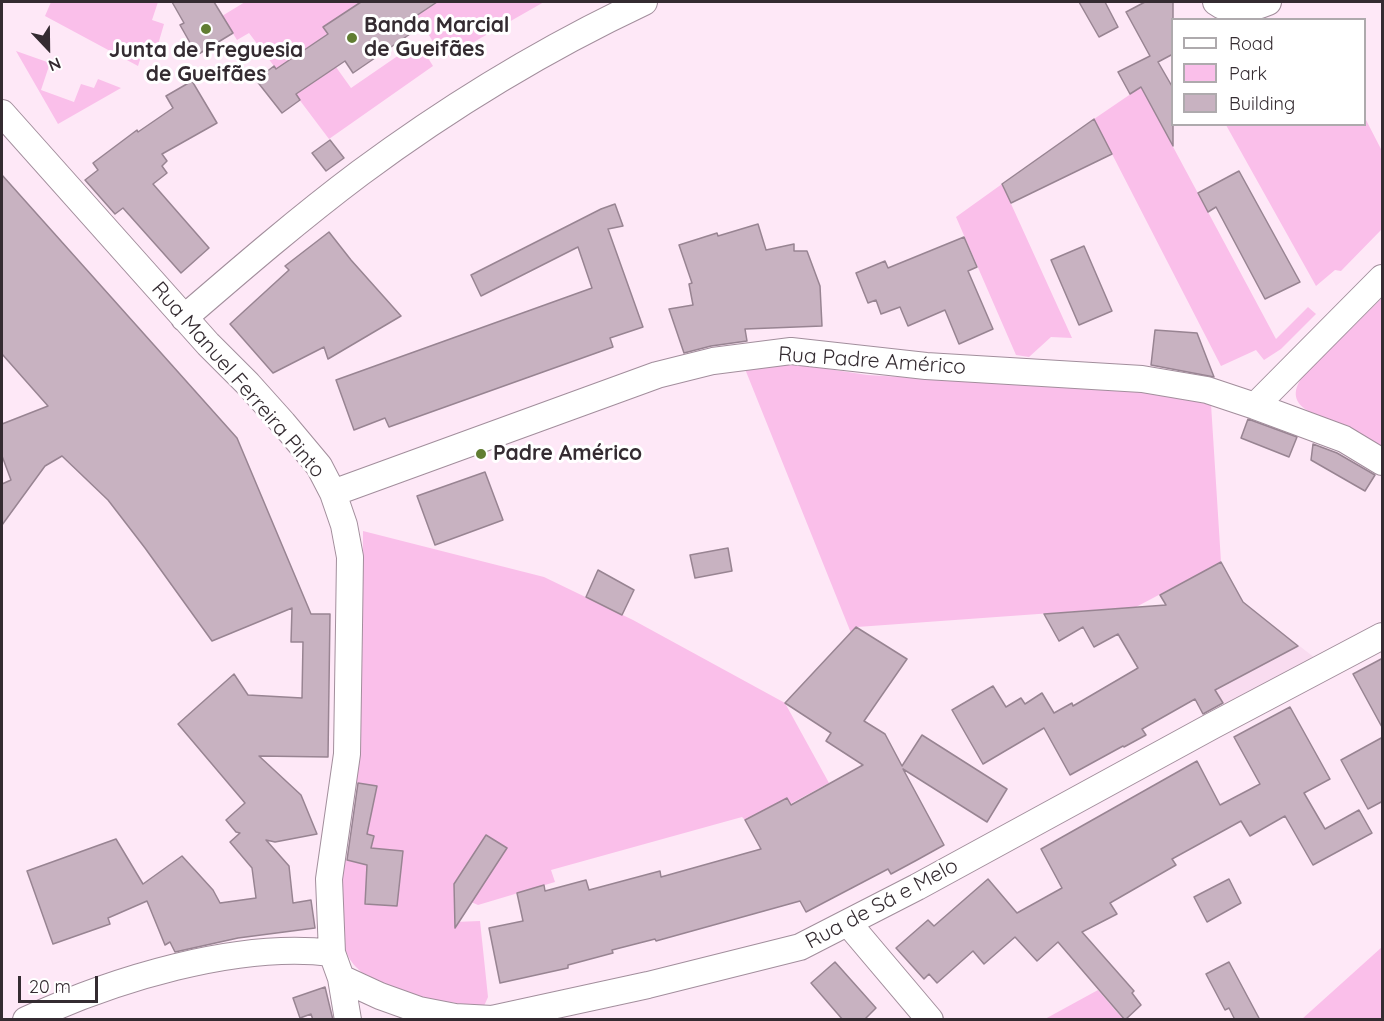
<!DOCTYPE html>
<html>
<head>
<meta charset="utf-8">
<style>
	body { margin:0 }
	#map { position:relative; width:1384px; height:1021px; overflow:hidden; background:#fee8f7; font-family:Quicksand,sans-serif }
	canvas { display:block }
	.frame { position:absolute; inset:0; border:3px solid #342b31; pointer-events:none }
	.legend { position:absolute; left:1171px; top:18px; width:195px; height:108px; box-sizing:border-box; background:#fff; border:2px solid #aeaaad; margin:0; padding:8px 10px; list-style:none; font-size:18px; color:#342b31 }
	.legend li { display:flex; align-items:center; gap:12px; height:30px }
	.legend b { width:30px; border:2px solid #aeaaad }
	.north { position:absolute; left:18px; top:18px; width:60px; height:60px; -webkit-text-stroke:4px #fff; paint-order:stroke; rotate:158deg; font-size:16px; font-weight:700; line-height:24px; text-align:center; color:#342b31 }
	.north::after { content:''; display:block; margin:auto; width:21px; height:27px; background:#342b31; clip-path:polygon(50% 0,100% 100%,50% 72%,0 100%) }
	.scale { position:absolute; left:18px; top:976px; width:80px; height:27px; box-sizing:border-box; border:3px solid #342b31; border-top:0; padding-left:8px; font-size:18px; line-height:21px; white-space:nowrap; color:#342b31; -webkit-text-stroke:4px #fff; paint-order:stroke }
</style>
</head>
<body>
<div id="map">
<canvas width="1384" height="1021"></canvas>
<div class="frame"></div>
<ul class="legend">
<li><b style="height:8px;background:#fff"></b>Road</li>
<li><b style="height:16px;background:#fabfea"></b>Park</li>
<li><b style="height:16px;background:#c8b2c1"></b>Building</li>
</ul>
<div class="north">N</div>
<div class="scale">20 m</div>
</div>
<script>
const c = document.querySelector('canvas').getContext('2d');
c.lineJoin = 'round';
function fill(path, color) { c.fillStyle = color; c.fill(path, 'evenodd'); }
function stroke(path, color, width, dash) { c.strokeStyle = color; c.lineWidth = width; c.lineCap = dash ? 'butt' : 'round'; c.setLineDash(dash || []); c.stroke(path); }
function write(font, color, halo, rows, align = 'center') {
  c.font = font + ' Quicksand,sans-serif'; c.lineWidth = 6; c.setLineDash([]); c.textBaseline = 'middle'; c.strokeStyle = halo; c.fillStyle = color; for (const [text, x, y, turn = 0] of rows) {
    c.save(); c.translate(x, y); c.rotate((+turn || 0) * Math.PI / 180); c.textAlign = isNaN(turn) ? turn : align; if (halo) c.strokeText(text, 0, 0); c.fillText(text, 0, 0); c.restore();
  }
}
const built = new Path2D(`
	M1221 562 1243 602 1315 658 1229 714 1160 595Z`);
const green = new Path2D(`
	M51 2H158L152 20 164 24 157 48 145 44 138 66 45 16Z
	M245 2H361L324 27 328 34 292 58 310 85 336 67 351 88 418 42 433 66 329 139 249 33 237 40 222 16Z
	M408 2H431L433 4 437 2H544L444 59Z
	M16 51 50 63 41 90 74 102 81 84 94 88 98 79 121 88 58 124Z
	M1141 87 1276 339 1308 307 1316 314 1281 349 1264 360 1256 350 1221 366 1094 119Z
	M1365 118 1382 151V229L1341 271 1335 270 1316 286 1226 125 1364 124Z
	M1002 184 1072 338 1051 337 1029 357 1016 355 956 217Z
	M1382 298V447C1370 439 1358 431 1345 426 1324 416 1278 410 1303 376Z
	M786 365 809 366 867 375 1133 391 1211 404 1221 562 1136 607 857 627 851 633 745 369Z
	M363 531 544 577 633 620 785 703 829 783 790 804 787 799 745 820 742 817 551 870 555 882 478 905 455 895V922L480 921 488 997 484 1006C449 1003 381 995 356 967 350 961 347 954 344 947L341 859 367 865 366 904 396 906 403 851 371 848 374 836 367 834 377 787 355 782 359 762 362 671ZM486 835 507 848 457 881Z
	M1382 947V1019H1302Z
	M1098 990 1123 1019H1045Z`);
const building = new Path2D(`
	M172 2H214L233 33 197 55 180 25 184 23Z
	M361 2H437L407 22 413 32 353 73 345 61 296 94 300 100 282 113 256 80 274 66 276 69 328 34 323 27Z
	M1079 2H1105L1118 27 1099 37Z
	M1145 2H1173V54L1158 62 1173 88V146L1141 87 1130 94 1118 72 1150 56 1126 12Z
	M192 81 217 123 162 154 167 161 162 166 167 173 153 184 209 248 181 273 123 208 115 214 85 180 98 170 93 163 137 130 138 132 173 108 166 96Z
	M1094 119 1112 154 1011 203 1002 184Z
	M330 140 344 158 326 171 312 153Z
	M1239 171 1300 282 1265 299 1216 207 1208 212 1198 193Z
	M2 175 237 438 311 614H330L328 757 259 756 301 795 317 834 275 842 266 840 289 866 293 903 311 900 315 928 238 938 175 952 170 942 165 945 147 901 108 918 110 924 53 944 27 871 116 839 143 884 182 856 213 890 220 903 256 898 252 868 230 842 240 833 236 832 226 820 245 803 178 724 234 674 248 695 302 698 303 642H291L292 608 212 641 145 548 108 500 62 456 45 466 2 525V484L11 480 2 456V424L48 406 2 354Z
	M615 204 623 226 608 229 643 327 610 338 613 347 389 427 385 418 354 430 336 380 592 288 578 247 481 296 471 275 601 209Z
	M758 224 766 250 794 244V251H807L820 286 822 326 745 329 747 341 711 346 684 353 669 309 693 305 689 284 692 283 679 245 717 233 718 236Z
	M329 232 351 260 401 316 328 359 324 347 273 373 230 324 289 270 285 266Z
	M964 237 977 267 968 271 993 329 959 344 945 310 908 326 900 307 881 314 876 300 868 303 856 273 885 261 888 268Z
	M1084 246 1112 311 1079 325 1051 260Z
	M1155 330 1197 333 1214 377 1151 365Z
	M1248 419 1297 437 1289 457 1241 438Z
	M1313 444 1337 453 1375 475 1365 491 1311 460Z
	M485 472 503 520 435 545 417 496Z
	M728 548 732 571 695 578 690 555Z
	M1221 562 1243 602 1298 646 1215 690 1223 703 1203 714 1195 699 1142 729 1146 735 1124 747 1123 746 1070 775 1044 728 983 764 952 710 993 686 1006 707 1021 698 1025 704 1042 693 1054 713 1072 703 1073 706 1138 668 1118 634 1094 647 1083 627 1059 641 1044 614 1166 605 1160 595Z
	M598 570 634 590 622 615 586 597Z
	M856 627 907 659 864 721 885 734 902 766 922 735 1007 789 987 822 903 769 944 845 917 860 891 874 888 869 806 912 800 901 656 941 655 939 612 950 613 953 568 965V968L500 983 489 928 523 921 517 893 544 885 545 891 586 880 589 890 660 871 661 877 761 849 745 820 787 798 791 805 863 765 826 741 831 733 785 703Z
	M1383 658V729L1353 674Z
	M1290 707 1330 779 1304 793 1325 829 1359 810 1372 833 1313 865 1285 816 1250 836 1241 821 1172 859 1176 865 1110 903 1117 914 1082 932 1134 991 1132 993 1141 1005 1125 1020 1058 942 1037 961 1015 937 984 964 973 951 937 983 929 974 924 979 896 948 928 920 934 926 988 879 1017 913 1062 888 1041 849 1197 761 1220 805 1260 784 1234 737Z
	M1383 737V801L1368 809 1341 760Z
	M358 783 377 786 367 834 374 836 371 848 403 851 397 906 365 904 367 865 347 860Z
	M486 835 507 848 455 928 454 884Z
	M1229 879 1241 903 1207 922 1194 897Z
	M835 962 876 1008 864 1020H843L811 983Z
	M1229 962 1260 1020H1235L1229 1008 1225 1010 1206 974Z
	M325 987 333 1020H313L311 1014 300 1018 293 998Z`);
const minor = new Path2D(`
	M1216 2C1232 14 1251 9 1268 2
	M2 113 208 344 248 384 283 423 319 466 333 493 344 525 350 557 349 626 347 754 329 879 332 953 341 978 348 1020
	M184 318C242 268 300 218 360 173 449 107 544 49 644 2
	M1255 406 1382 278
	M333 493 657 375 713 361 791 351 926 366 1142 379 1207 390 1255 406 1344 439 1382 462
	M848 923 930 1020
	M341 978 380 996 419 1010 455 1017 492 1019 648 985 800 947 917 887 1212 726 1382 636
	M26 1020C112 980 237 941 332 953`);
const markers = [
	[206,29,6,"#617d32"],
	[352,38,6,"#617d32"],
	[481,454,6,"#617d32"]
];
const poiNames = [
	["Banda Marcial",364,26],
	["de Gueifães",364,50],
	["Junta de Freguesia",206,51,"center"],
	["de Gueifães",206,75,"center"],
	["Padre Américo",493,454]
];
const streetNames = [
	["Rua Padre Américo",872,361,4],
	["Rua Manuel Ferreira Pinto",238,380,49],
	["Rua de Sá e Melo",882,904,-28]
];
fill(built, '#f9dcf0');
fill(green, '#fabfea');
fill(building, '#c8b2c1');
stroke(building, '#988492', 1.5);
stroke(minor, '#a28e9c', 28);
stroke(minor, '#fff', 26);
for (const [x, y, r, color] of markers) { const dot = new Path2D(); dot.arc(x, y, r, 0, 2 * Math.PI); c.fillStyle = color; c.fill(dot); stroke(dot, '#fff', 2); }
write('bold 21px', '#342b31', '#fff', poiNames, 'left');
write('21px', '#342b31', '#fff', streetNames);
</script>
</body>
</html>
